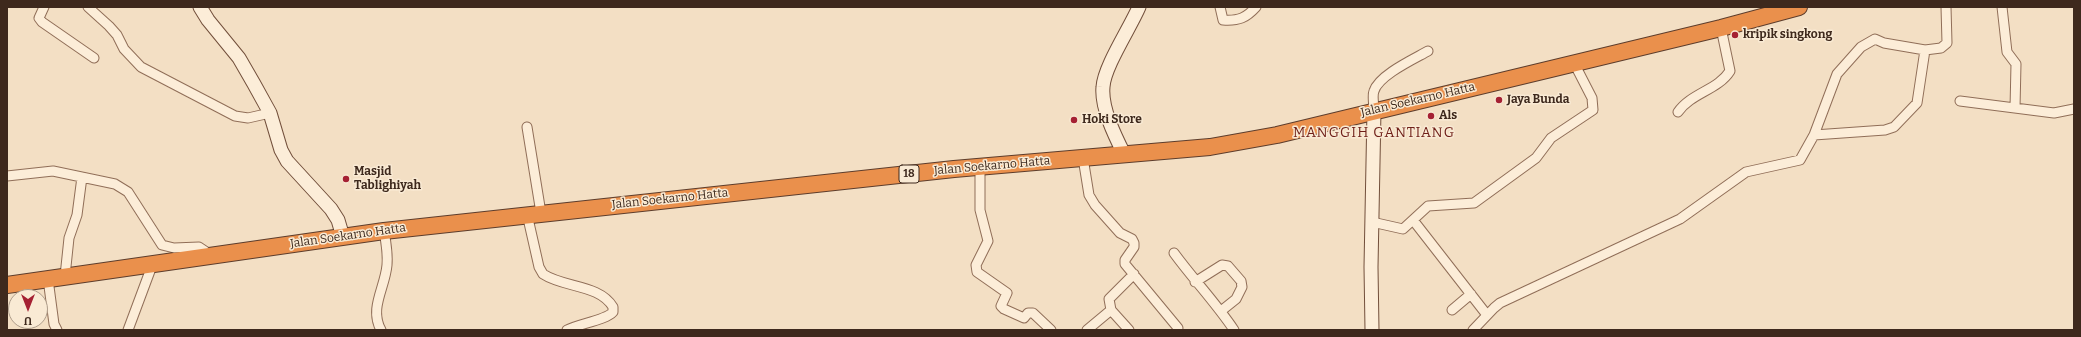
<!DOCTYPE html>
<html>
<head>
<meta charset="utf-8">
<style>
	body { margin:0 }
	#map { position:relative; width:2081px; height:337px; overflow:hidden; background:#f3dfc4; font-family:Bitter,serif }
	canvas { display:block }
	.frame { position:absolute; inset:0; border:8px solid #3e291d; pointer-events:none }
	.north { position:absolute; left:8px; top:289px; width:40px; height:40px; box-sizing:border-box; background:#f9ead4; border:1px solid #ae9d8b; border-radius:50%; rotate:180deg; font-size:11px; font-weight:700; line-height:16px; text-align:center; color:#3e291d }
	.north::after { content:''; display:block; margin:auto; width:14px; height:18px; background:#a52133; clip-path:polygon(50% 0,100% 100%,50% 72%,0 100%) }
</style>
</head>
<body>
<div id="map">
<canvas width="2081" height="337"></canvas>
<div class="frame"></div>
<div class="north">U</div>
</div>
<script>
const c = document.querySelector('canvas').getContext('2d');
c.lineJoin = 'round';
function stroke(path, color, width, dash) { c.strokeStyle = color; c.lineWidth = width; c.lineCap = dash ? 'butt' : 'round'; c.setLineDash(dash || []); c.stroke(path); }
function write(font, color, halo, rows, align = 'center') {
  c.font = font + ' Bitter,serif'; c.lineWidth = 3; c.setLineDash([]); c.textBaseline = 'middle'; c.strokeStyle = halo; c.fillStyle = color; for (const [text, x, y, turn = 0] of rows) {
    c.save(); c.translate(x, y); c.rotate((+turn || 0) * Math.PI / 180); c.textAlign = isNaN(turn) ? turn : align; if (halo) c.strokeText(text, 0, 0); c.fillText(text, 0, 0); c.restore();
  }
}
const street = new Path2D(`
	M44 7 39 18 42 22 94 58
	M88 7 109 26 117 35 124 49 141 67 235 116 248 118 270 113
	M1220 7 1223 20C1239 21 1246 18 1256 7
	M2002 7 2007 52 2016 64 2015 108
	M1960 101 2054 113 2074 109
	M1374 110C1374 104 1372 96 1374 91 1379 75 1414 59 1428 51
	M1678 112C1691 93 1718 90 1730 71L1721 28
	M527 127 541 213
	M1814 135 1837 74 1861 47 1875 39 1884 43 1925 50
	M1083 158 1089 195 1095 205 1120 233 1132 239 1134 243V247L1125 260V264L1178 328
	M980 167V210L988 241 976 265 977 272 1007 293 1001 306 1004 309 1024 318 1028 313H1033L1051 330
	M7 176 53 171 115 184 128 192 162 245 174 248 199 247 211 255
	M527 214 539 267 543 274C564 288 599 284 613 307V312C606 320 578 324 567 330
	M1413 220 1487 315
	M1372 222 1403 229 1428 206 1474 203 1536 158 1551 138 1593 110 1592 98 1574 63
	M1174 253C1193 279 1216 303 1234 330
	M65 276 69 238 77 215 82 177
	M48 279 54 324 57 330
	M1195 282 1222 265 1228 266 1241 281 1242 287 1236 299 1221 311
	M1452 310 1471 294
	M128 330 153 263
	M381 330C369 308 385 288 387 265 388 254 386 242 384 231
	M1087 330 1111 310
	M1129 330 1111 310 1109 299 1134 274
	M1473 330 1494 308 1500 303 1680 219 1746 172 1800 160 1814 135 1885 130 1894 127 1917 103 1925 50 1941 48 1947 43 1946 7`);
const secondary = new Path2D(`
	M200 7 208 20 239 58 254 84 270 113 281 150 287 161 331 209 338 220 343 237
	M1124 154C1115 136 1101 108 1103 87 1104 67 1130 28 1139 7
	M1372 330 1371 267 1374 110`);
const highway = new Path2D(`
	M7 285 384 231 954 169 1210 147 1277 135 1721 28 1799 7`);
const markers = [
	[1735,35,4,"#a52133"],
	[1499,100,4,"#a52133"],
	[1431,116,4,"#a52133"],
	[1074,120,4,"#a52133"],
	[346,179,4,"#a52133"]
];
const shields = [
	[909,174,20]
];
const shieldNames = [
	["18",909,174]
];
const poiNames = [
	["kripik singkong",1743,35],
	["Jaya Bunda",1507,100],
	["Als",1439,116],
	["Hoki Store",1082,120],
	["Masjid",354,172],
	["Tablighiyah",354,186]
];
const streetNames = [
	["Jalan Soekarno Hatta",1418,100,-13],
	["Jalan Soekarno Hatta",992,166,-5],
	["Jalan Soekarno Hatta",670,199,-6],
	["Jalan Soekarno Hatta",348,236,-8]
];
const quarterNames = [
	["MANGGIH GANTIANG",1374,133]
];
stroke(street, '#906e58', 11);
stroke(secondary, '#724f3b', 15);
stroke(highway, '#5d3d2c', 18);
stroke(street, '#fcedd8', 9);
stroke(secondary, '#fcedd8', 13);
stroke(highway, '#ea904c', 16);
for (const [x, y, r, color] of markers) { const dot = new Path2D(); dot.arc(x, y, r, 0, 2 * Math.PI); c.fillStyle = color; c.fill(dot); stroke(dot, '#f9ead4', 1.5); }
for (const [x, y, w] of shields) { const box = new Path2D(); box.roundRect(x - w / 2, y - 9, w, 18, 3); c.fillStyle = '#f9ead4'; c.fill(box); stroke(box, '#3e291d', 1); }
write('bold 11px', '#3e291d', null, shieldNames);
write('bold 12px', '#3e291d', '#f9ead4', poiNames, 'left');
write('12px', '#3e291d', '#f9ead4', streetNames);
c.letterSpacing = '1px';
write('14px', '#6f1f18', '#f9ead4', quarterNames);
c.letterSpacing = '0px';
</script>
</body>
</html>
